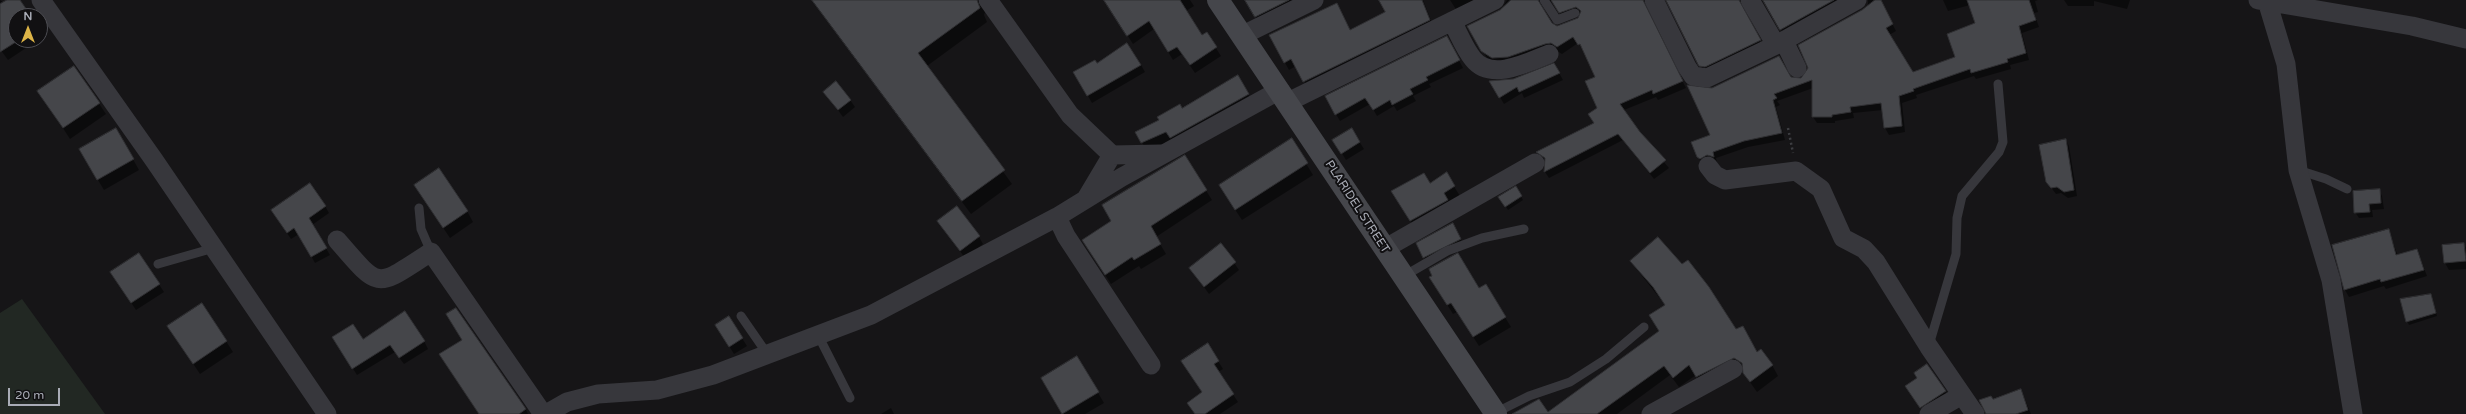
<!DOCTYPE html>
<html>
<head>
<meta charset="utf-8">
<style>
	body { margin:0 }
	#map { position:relative; width:2466px; height:414px; overflow:hidden; background:#161517; font-family:"Varela Round",sans-serif }
	canvas { display:block }
	.north { position:absolute; left:8px; top:8px; width:40px; height:40px; box-sizing:border-box; background:#111012; border:1px solid #4e4e54; border-radius:50%; rotate:0deg; font-size:11px; font-weight:700; line-height:16px; text-align:center; color:#a9acb6 }
	.north::after { content:''; display:block; margin:auto; width:14px; height:18px; background:#ddb447; clip-path:polygon(50% 0,100% 100%,50% 72%,0 100%) }
	.scale { position:absolute; left:8px; top:388px; width:52px; height:18px; box-sizing:border-box; border:2px solid #a9acb6; border-top:0; padding-left:5px; font-size:12px; line-height:14px; white-space:nowrap; color:#a9acb6; -webkit-text-stroke:3px #111012; paint-order:stroke }
</style>
</head>
<body>
<div id="map">
<canvas width="2466" height="414"></canvas>
<div class="north">N</div>
<div class="scale">20 m</div>
</div>
<script>
const c = document.querySelector('canvas').getContext('2d');
c.lineJoin = 'round';
function fill(path, color) { c.fillStyle = color; c.fill(path, 'evenodd'); }
function stroke(path, color, width, dash) { c.strokeStyle = color; c.lineWidth = width; c.lineCap = dash ? 'butt' : 'round'; c.setLineDash(dash || []); c.stroke(path); }
function write(font, color, halo, rows, align = 'center') {
  c.font = font + ' "Varela Round",sans-serif'; c.lineWidth = 4; c.setLineDash([]); c.textBaseline = 'middle'; c.strokeStyle = halo; c.fillStyle = color; for (const [text, x, y, turn = 0] of rows) {
    c.save(); c.translate(x, y); c.rotate((+turn || 0) * Math.PI / 180); c.textAlign = isNaN(turn) ? turn : align; if (halo) c.strokeText(text, 0, 0); c.fillText(text, 0, 0); c.restore();
  }
}
const green = new Path2D(`
	M22 299 105 414H0V313Z`);
const shadow = new Path2D(`
	M0 0 4 3 9 0H19L29 16H16V40H38L8 60 0 49Z
	M811 0H981L986 9 984 15 987 22 927 66 1012 184 971 214Z
	M1105 0H1190L1194 6 1186 11 1201 36 1206 33 1221 56 1195 73 1182 54 1173 60 1154 29 1133 44Z
	M1246 0H1312L1261 26Z
	M1380 0H1423L1434 28 1309 90 1296 66 1289 70 1270 35 1350 31 1386 13Z
	M1450 0H1487L1459 14Z
	M1507 0H1649L1647 13 1686 88 1658 100 1656 97 1624 110 1639 133 1669 168 1654 179 1623 140 1549 178 1545 172 1546 162 1537 153 1595 123 1598 109 1596 77 1584 50 1578 43 1562 54 1554 49 1491 63 1480 48ZM1552 1 1564 19 1582 14 1578 19 1554 26 1542 10V4Z
	M1666 0H1746L1744 13 1763 47 1704 72Z
	M1763 0H1850L1785 36Z
	M1868 0H1880L1896 31 1889 35 1913 73 1957 58 1977 24 1970 5 1948 11 1943 0H2038L2035 1 2038 12 2034 13 2039 27 2022 33 2029 60 2010 65 2011 69 1976 79 1974 76 1916 95 1917 98 1902 103 1905 132 1889 135 1885 128 1883 110 1853 113 1854 118 1835 121V123H1817L1813 117V88L1777 101 1780 105 1776 107 1785 140 1748 147 1716 158 1717 163 1702 164 1698 157 1711 135 1712 89 1790 78 1803 79 1868 6Z
	M2064 0H2130L2127 9 2094 1V6H2068Z
	M1447 37 1463 68 1429 84 1431 87 1413 96 1416 101 1397 111 1394 106 1377 116 1370 104 1340 121 1326 97Z
	M1097 64 1141 65 1145 72 1092 103 1075 73Z
	M1554 64 1563 80 1524 98 1522 93 1504 104 1491 82 1513 80Z
	M74 67 106 114 70 139 39 91Z
	M1237 76 1254 104 1147 152 1137 132 1182 110Z
	M825 92 850 100 855 107 843 117Z
	M116 129 139 170 104 190 80 150Z
	M1351 129 1364 149 1346 160 1334 140Z
	M1291 139 1313 175 1242 220 1226 196Z
	M2066 140 2069 146 2077 196 2068 198 2061 193 2056 194 2047 182Z
	M1184 156 1212 200 1156 237 1166 254 1141 269 1139 266 1111 284 1089 250 1113 222Z
	M1446 174 1460 196 1417 231 1398 202Z
	M415 186 467 211 473 222 450 238Z
	M1516 188 1523 200 1508 210 1500 197Z
	M2379 190 2382 196 2384 209 2372 210 2373 217 2359 218 2355 212Z
	M325 206 329 213 312 225 330 255 315 263 299 234 291 239 272 211Z
	M943 228 979 237 983 244 965 258Z
	M2388 230 2398 256 2417 250 2427 276 2386 289 2384 286 2349 297 2345 290 2333 246Z
	M1457 231 1464 246 1428 265 1424 257Z
	M1221 244 1239 270 1209 294 1190 268Z
	M2464 244 2466 248V269L2449 270 2445 263Z
	M139 254 164 292 136 310 116 280Z
	M1631 262 1735 331 1772 365 1778 376 1757 392 1740 368 1702 387 1696 375 1679 387 1670 375 1617 414H1519L1547 413 1660 332 1666 306Z
	M1485 285 1511 327 1479 346 1457 312 1453 314 1436 287 1479 289Z
	M2430 295 2437 316 2409 325 2407 321Z
	M202 304 233 352 200 374 168 326Z
	M456 309 526 410 528 414H479Z
	M729 318 747 346 734 354 721 333Z
	M333 337 362 341H424L428 349 404 364 395 352 357 375Z
	M1208 345 1223 369 1218 372 1238 402 1220 414H1195L1203 393Z
	M1077 357 1104 403 1085 414H1063L1042 378Z
	M1927 365 1950 399 1925 414 1911 393Z
	M2021 390 2031 414H1987L1993 400Z
	M891 408 894 414H881Z`);
const building = new Path2D(`
	M7 0H20L31 16H16V40H19L0 52V4Z
	M812 0H977L980 8 918 53 1005 170 962 201Z
	M1104 0H1180L1202 35 1207 32 1217 47 1190 65 1177 47 1168 52 1149 21 1127 36Z
	M1245 0H1289L1255 17Z
	M1379 0H1422L1430 20 1303 82 1291 59 1284 63 1269 35 1337 3 1350 30 1385 12Z
	M1511 0H1538L1552 23 1557 26 1578 18 1581 11 1576 7 1559 13 1551 0H1643L1683 81 1653 94 1652 90 1620 104 1640 132 1666 160 1650 173 1618 134 1544 172 1545 158 1536 152 1594 123 1588 114 1597 108 1585 81 1595 77 1580 44 1578 45 1573 37 1557 47 1551 43 1545 44 1508 57 1492 58 1481 51 1467 26 1500 10Z
	M1666 0H1739L1761 40 1705 67 1699 66Z
	M1763 0H1834L1780 30Z
	M1875 0H1881L1893 24 1886 28 1913 72 1955 57 1947 34 1975 23 1967 0H2029L2036 20 2019 26 2026 53 2007 59 2008 62 1971 73 1970 69 1913 89 1914 91 1899 96 1902 126 1884 128 1881 103 1850 107 1851 112 1832 115V117H1812V80L1774 94 1777 98 1773 100 1782 133 1744 141 1713 152 1714 157 1707 155 1700 159 1697 157 1691 142 1710 135 1687 85 1712 88 1779 56 1791 77 1801 78 1808 68 1798 45 1862 10Z
	M1447 36 1460 60 1426 77 1428 80 1410 89 1413 94 1392 105 1390 100 1373 110 1365 98 1335 115 1325 96Z
	M1127 43 1141 65 1087 96 1073 72 1095 60 1097 63Z
	M1554 63 1560 73 1519 92 1517 87 1499 98 1489 81 1513 79Z
	M74 66 100 103 63 128 37 91Z
	M1238 75 1249 94 1170 138 1166 132 1141 143 1135 132 1159 120 1157 117 1180 104 1182 108Z
	M836 81 851 100 838 110 823 92Z
	M116 128 134 159 97 180 79 149Z
	M1352 128 1360 142 1341 154 1332 140Z
	M1292 138 1308 163 1235 210 1219 185Z
	M2066 139 2074 190 2064 192 2057 187 2051 188 2046 182 2039 145Z
	M1185 155 1207 190 1151 226 1161 244 1134 260 1132 257 1105 275 1082 240 1111 221 1102 205Z
	M439 168 468 211 443 228 414 185Z
	M1447 172 1455 186 1444 193 1448 200 1410 221 1391 191 1424 173 1430 183Z
	M310 183 326 206 309 218 327 248 311 257 294 228 287 233 271 210Z
	M1516 186 1522 196 1505 207 1498 197Z
	M2380 189 2381 203 2369 204 2370 212 2354 213 2353 191Z
	M957 206 980 236 960 251 937 221Z
	M1453 223 1461 239 1423 258 1416 243Z
	M2389 229 2396 255 2417 249 2424 270 2381 282 2380 279 2344 290 2332 245Z
	M1658 237 1682 264 1688 260 1709 287 1736 329 1743 326 1757 352 1761 349 1773 365 1750 382 1743 373 1742 363 1734 358 1696 377 1689 365 1673 378 1664 366 1597 414H1512L1539 399 1548 412 1659 331 1649 315 1665 305 1653 287 1630 261Z
	M1221 243 1236 262 1204 287 1189 268Z
	M2464 243 2466 261 2444 263 2442 245Z
	M139 253 160 284 131 303 110 272Z
	M1458 253 1479 288 1486 284 1506 317 1473 337 1451 303 1447 305 1429 277 1432 276 1429 269Z
	M2431 294 2436 313 2406 322 2400 299Z
	M202 303 227 341 193 364 167 326Z
	M456 308 526 409 519 414H479L439 354 462 340 446 314Z
	M405 311 425 341 399 358 390 345 352 369 332 337 353 324 363 339Z
	M729 316 743 338 729 347 715 325Z
	M1208 343 1219 361 1214 364 1234 394 1205 414H1195L1187 403 1202 392 1181 361Z
	M1077 356 1099 392 1062 414 1041 378Z
	M1927 364 1946 391 1920 408 1905 386 1917 378 1914 373Z
	M2021 389 2028 410 2016 414H1986L1979 400 1991 396 1993 399Z`);
const path = new Path2D(`
	M1788 128 1793 153`);
const lane = new Path2D(`
	M1544 0 1557 20 1575 13
	M2298 170 2326 179 2347 189
	M419 208 421 229 431 252
	M158 264 214 248
	M1404 276 1447 251 1482 238 1524 229
	M741 316 768 355
	M818 335 850 398
	M1929 345 1956 254 1957 218 1962 196 1999 152 2003 142 1998 84
	M1495 413 1529 396 1570 382 1606 359 1644 327`);
const street = new Path2D(`
	M41 0 154 160 327 414
	M988 0 1070 115 1112 155 1161 154
	M1654 0 1687 67 1693 76 1707 78 1776 45
	M1750 0 1776 45 1857 0
	M2258 0 2412 26 2466 39
	M2267 1 2286 64 2298 170 2331 280 2353 414
	M1452 21C1459 34 1464 48 1473 59 1491 82 1529 62 1549 54
	M1243 35 1314 0
	M1784 41 1797 68
	M1288 102 1495 0
	M1708 166 1715 175 1725 180 1796 171 1821 189 1843 238 1864 249 1876 262 1929 347 1975 414
	M1087 197 1112 155
	M1057 217 1066 236 1151 365
	M337 240C381 291 375 288 431 252L543 414
	M1384 249 1535 163
	M546 414 567 402 598 394 657 390 713 375 871 315 1057 217 1122 177 1280 90
	M1651 414 1733 369
	M1929 414 1962 395`);
const secondary = new Path2D(`
	M1218 0 1496 414`);
const streetNames = [
	["PLARIDEL STREET",1357,207,57]
];
fill(green, '#222823');
fill(shadow, '#0007');
fill(building, '#45464a');
stroke(building, '#303033', 1);
stroke(path, '#3d3e42', 2.5, [2, 3]);
stroke(lane, '#37373c', 9);
stroke(street, '#37373c', 19);
stroke(secondary, '#45464b', 22);
write('12px', '#a9acb6', '#111012', streetNames);
</script>
</body>
</html>
